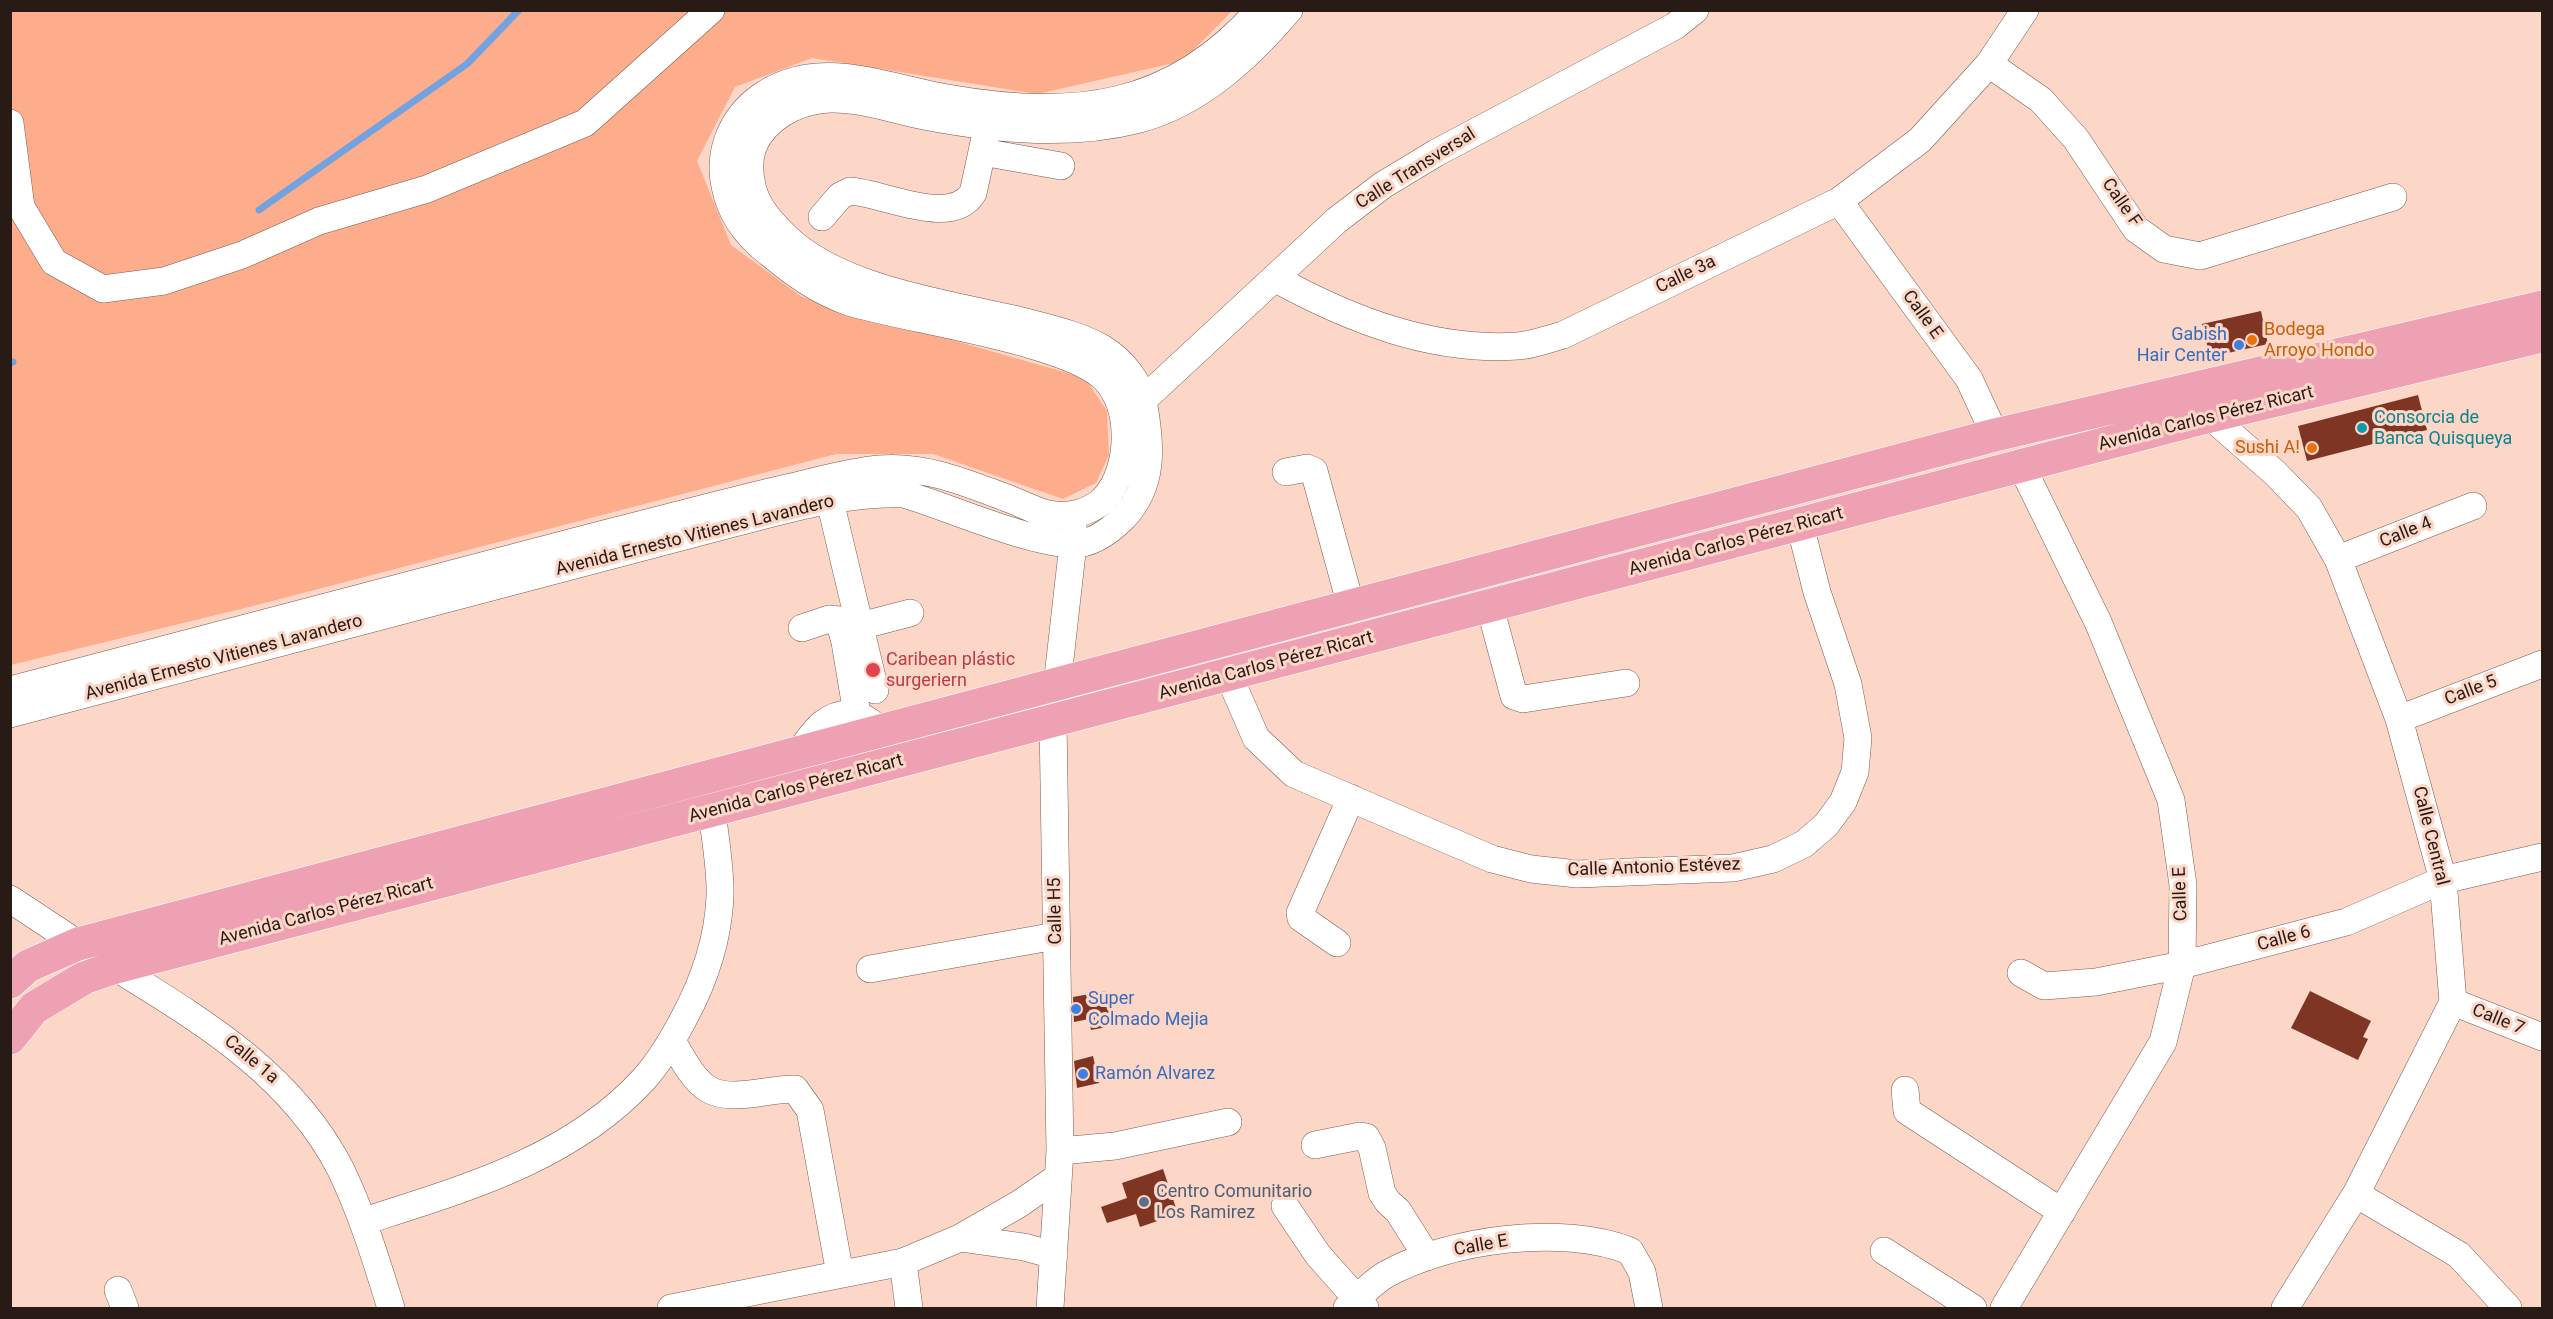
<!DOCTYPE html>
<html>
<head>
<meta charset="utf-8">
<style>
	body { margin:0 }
	#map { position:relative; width:2553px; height:1319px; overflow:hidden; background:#fcd7c7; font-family:Roboto,sans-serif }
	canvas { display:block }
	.frame { position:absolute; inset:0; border:12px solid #281b15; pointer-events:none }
</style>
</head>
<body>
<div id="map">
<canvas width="2553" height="1319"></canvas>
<div class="frame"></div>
</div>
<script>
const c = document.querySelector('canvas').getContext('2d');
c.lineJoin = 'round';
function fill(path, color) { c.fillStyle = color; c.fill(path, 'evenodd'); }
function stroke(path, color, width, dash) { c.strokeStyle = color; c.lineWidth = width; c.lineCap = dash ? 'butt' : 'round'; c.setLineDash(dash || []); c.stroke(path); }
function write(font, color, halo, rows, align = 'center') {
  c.font = font + ' Roboto,sans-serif'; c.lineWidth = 6; c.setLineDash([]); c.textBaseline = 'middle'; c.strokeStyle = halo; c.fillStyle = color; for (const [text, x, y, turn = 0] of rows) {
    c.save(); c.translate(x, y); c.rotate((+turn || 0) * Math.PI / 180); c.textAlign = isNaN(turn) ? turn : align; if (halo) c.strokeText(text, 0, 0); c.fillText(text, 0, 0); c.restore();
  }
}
const green = new Path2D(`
	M10 11H1232L1183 61 1037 94 812 58 735 87 697 161 731 245 802 297 1085 378 1107 411 1109 455 1096 483 1063 499 933 454H836L253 606 11 665Z`);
const stream = new Path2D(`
	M259 210 467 64 519 10
	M10 363 13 362`);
const building = new Path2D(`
	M2261 311 2268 344 2210 357 2202 324Z
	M2418 395 2427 430 2307 461 2298 426Z
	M1106 991 1112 1026 1091 1030 1089 1019 1074 1022 1073 997Z
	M2310 991 2371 1021 2363 1037 2368 1039 2358 1060 2291 1028Z
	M1093 1056 1099 1083 1077 1088 1074 1061Z
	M1163 1169 1178 1214 1140 1227 1136 1214 1107 1223 1101 1207 1127 1198 1122 1183Z`);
const minor = new Path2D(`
	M1989 64 2041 100 2076 139 2136 229 2164 249 2200 256 2393 197
	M10 123 21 207 54 262 103 289 164 281 242 255 319 221 427 189 585 123 711 10
	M982 152 1061 166
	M1839 201 1969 379 1995 435
	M822 217 840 196 850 191C884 193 951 228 973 193L988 124
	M1276 279C1349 319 1432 352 1518 346 1533 345 1548 339 1563 335L1839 201 1920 140 1989 64 2025 10
	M2204 399 2210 416 2275 473 2309 508 2338 559 2399 719 2443 880 2453 1002 2356 1194 2285 1308
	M1143 400 1337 220 1383 185 1436 153 1675 26 1695 10
	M1286 472 1307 468 1314 471 1351 606
	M830 501 875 690
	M2338 559 2473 506
	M1490 607 1514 696 1523 699 1626 683
	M860 626 910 613
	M802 628 829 619 839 620 845 642 857 714
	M1229 676 1256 738 1294 774 1492 859 1531 869 1577 874 1733 868 1773 859 1804 844 1826 825 1843 802 1855 772 1858 738 1848 684 1817 592 1800 525
	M10 690C204 638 398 587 592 537 657 521 722 503 787 488 817 481 848 472 879 469 923 465 964 482 1004 497 1019 502 1034 511 1048 514 1068 518 1089 513 1103 500 1119 484 1126 456 1125 434 1125 415 1119 394 1106 380 1070 341 907 320 849 302 819 292 793 273 769 253 747 236 730 213 725 186 718 154 730 122 755 101 813 54 883 87 947 98 1072 120 1172 110 1259 10
	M10 714 723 526C782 511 843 492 904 494 951 508 1028 543 1074 544 1094 544 1111 530 1124 517 1154 485 1151 446 1144 406 1141 383 1122 360 1102 348 1079 335 1052 329 1026 322 952 304 842 291 786 237 772 223 759 210 753 190 748 171 748 150 760 134 776 112 803 100 830 99 861 98 893 110 924 116 991 129 1069 137 1136 120 1199 104 1248 58 1289 10
	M2399 719 2542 664
	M799 753C814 731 827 711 857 714L870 722
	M10 899C33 914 55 929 78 944 176 1007 284 1060 340 1168 362 1213 376 1260 391 1308
	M1337 943 1301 918 1300 913 1351 798
	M870 969 1056 936
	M2021 973 2044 986 2096 982 2182 965 2346 922 2443 880 2542 857
	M2453 1002 2542 1037
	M672 1041C681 1056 692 1079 708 1089 731 1103 770 1088 795 1089L810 1110 840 1274
	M1905 1090 1907 1111 2062 1212
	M1315 1145 1360 1136 1366 1137 1372 1148 1382 1193 1388 1202 1398 1211 1427 1257
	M1060 1151 1115 1146 1228 1122
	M2356 1194 2459 1255 2508 1308
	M1285 1206 1318 1255 1365 1308
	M364 1221C464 1189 571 1159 644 1079 660 1061 673 1039 684 1018 704 981 718 940 720 897 721 869 715 839 712 811
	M960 1238 1024 1247 1054 1255
	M1884 1251 1973 1308
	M903 1262 909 1308
	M118 1290 125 1308
	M671 1308 903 1262 960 1238 1019 1204 1058 1177
	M1050 1308 1060 1151 1053 721 1073 544V525
	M1347 1308C1358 1297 1372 1283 1385 1275 1449 1239 1562 1224 1630 1251L1642 1272 1649 1308
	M2004 1308 2163 1042 2182 965 2183 885 2171 800 2098 622 2022 467`);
const major = new Path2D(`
	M10 982 28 966 78 944 1995 435 2542 307
	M10 1038 34 1008 84 978 116 967 2210 416 2542 336`);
const markers = [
	[2252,340,6,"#e8710a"],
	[2239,345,6,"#3f7fe0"],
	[2362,428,6,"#0f9aa8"],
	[2312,448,6,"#e8710a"],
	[873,670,8,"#e0444e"],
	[1076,1009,6,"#3f7fe0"],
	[1083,1074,6,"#3f7fe0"],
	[1144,1202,6,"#5c6f8a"]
];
const streetNames = [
	["Calle Transversal",1416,169,-32],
	["Calle F",2121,203,55],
	["Calle 3a",1686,275,-26],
	["Calle E",1922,315,54],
	["Avenida Carlos Pérez Ricart",2206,419,-14],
	["Calle 4",2406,533,-22],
	["Avenida Ernesto Vitienes Lavandero",695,536,-14],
	["Avenida Carlos Pérez Ricart",1736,542,-15],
	["Avenida Ernesto Vitienes Lavandero",224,658,-15],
	["Avenida Carlos Pérez Ricart",1266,666,-15],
	["Calle 5",2471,691,-21],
	["Avenida Carlos Pérez Ricart",796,789,-15],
	["Calle Central",2430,836,76],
	["Calle Antonio Estévez",1654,868,-2],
	["Calle E",2181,894,-92],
	["Calle H5",1056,911,-91],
	["Avenida Carlos Pérez Ricart",326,912,-15],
	["Calle 6",2284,939,-15],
	["Calle 7",2498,1020,22],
	["Calle 1a",251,1060,40],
	["Calle E",1481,1246,-10]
];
const foodNames = [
	["Bodega",2264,330],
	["Arroyo Hondo",2264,351],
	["Sushi A!",2300,448,"right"]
];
const shopNames = [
	["Gabish",2227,335,"right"],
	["Hair Center",2227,356,"right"],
	["Super",1088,999],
	["Colmado Mejia",1088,1020],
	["Ramón Alvarez",1095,1074]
];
const cultureNames = [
	["Consorcia de",2374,418],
	["Banca Quisqueya",2374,439]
];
const healthNames = [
	["Caribean plástic",886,660],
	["surgeriern",886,681]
];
const serviceNames = [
	["Centro Comunitario",1156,1192],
	["Los Ramirez",1156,1213]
];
fill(green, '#fdad8b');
stroke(stream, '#73a2e1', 7);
fill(building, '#7e3524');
stroke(minor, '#7a5a4d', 28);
stroke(major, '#fff', 34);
stroke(minor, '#fff', 27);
stroke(major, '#eea1b3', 33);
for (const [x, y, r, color] of markers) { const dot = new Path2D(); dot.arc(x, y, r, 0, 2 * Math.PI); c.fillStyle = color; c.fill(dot); stroke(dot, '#fcd7c7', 2); }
write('18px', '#281b15', '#fcd7c7', streetNames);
write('18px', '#c56008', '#fcd7c7', foodNames, 'left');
write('18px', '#366cbe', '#fcd7c7', shopNames, 'left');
write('18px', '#0d838f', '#fcd7c7', cultureNames, 'left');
write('18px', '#be3a42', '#fcd7c7', healthNames, 'left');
write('18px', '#4e5e75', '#fcd7c7', serviceNames, 'left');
</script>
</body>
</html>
